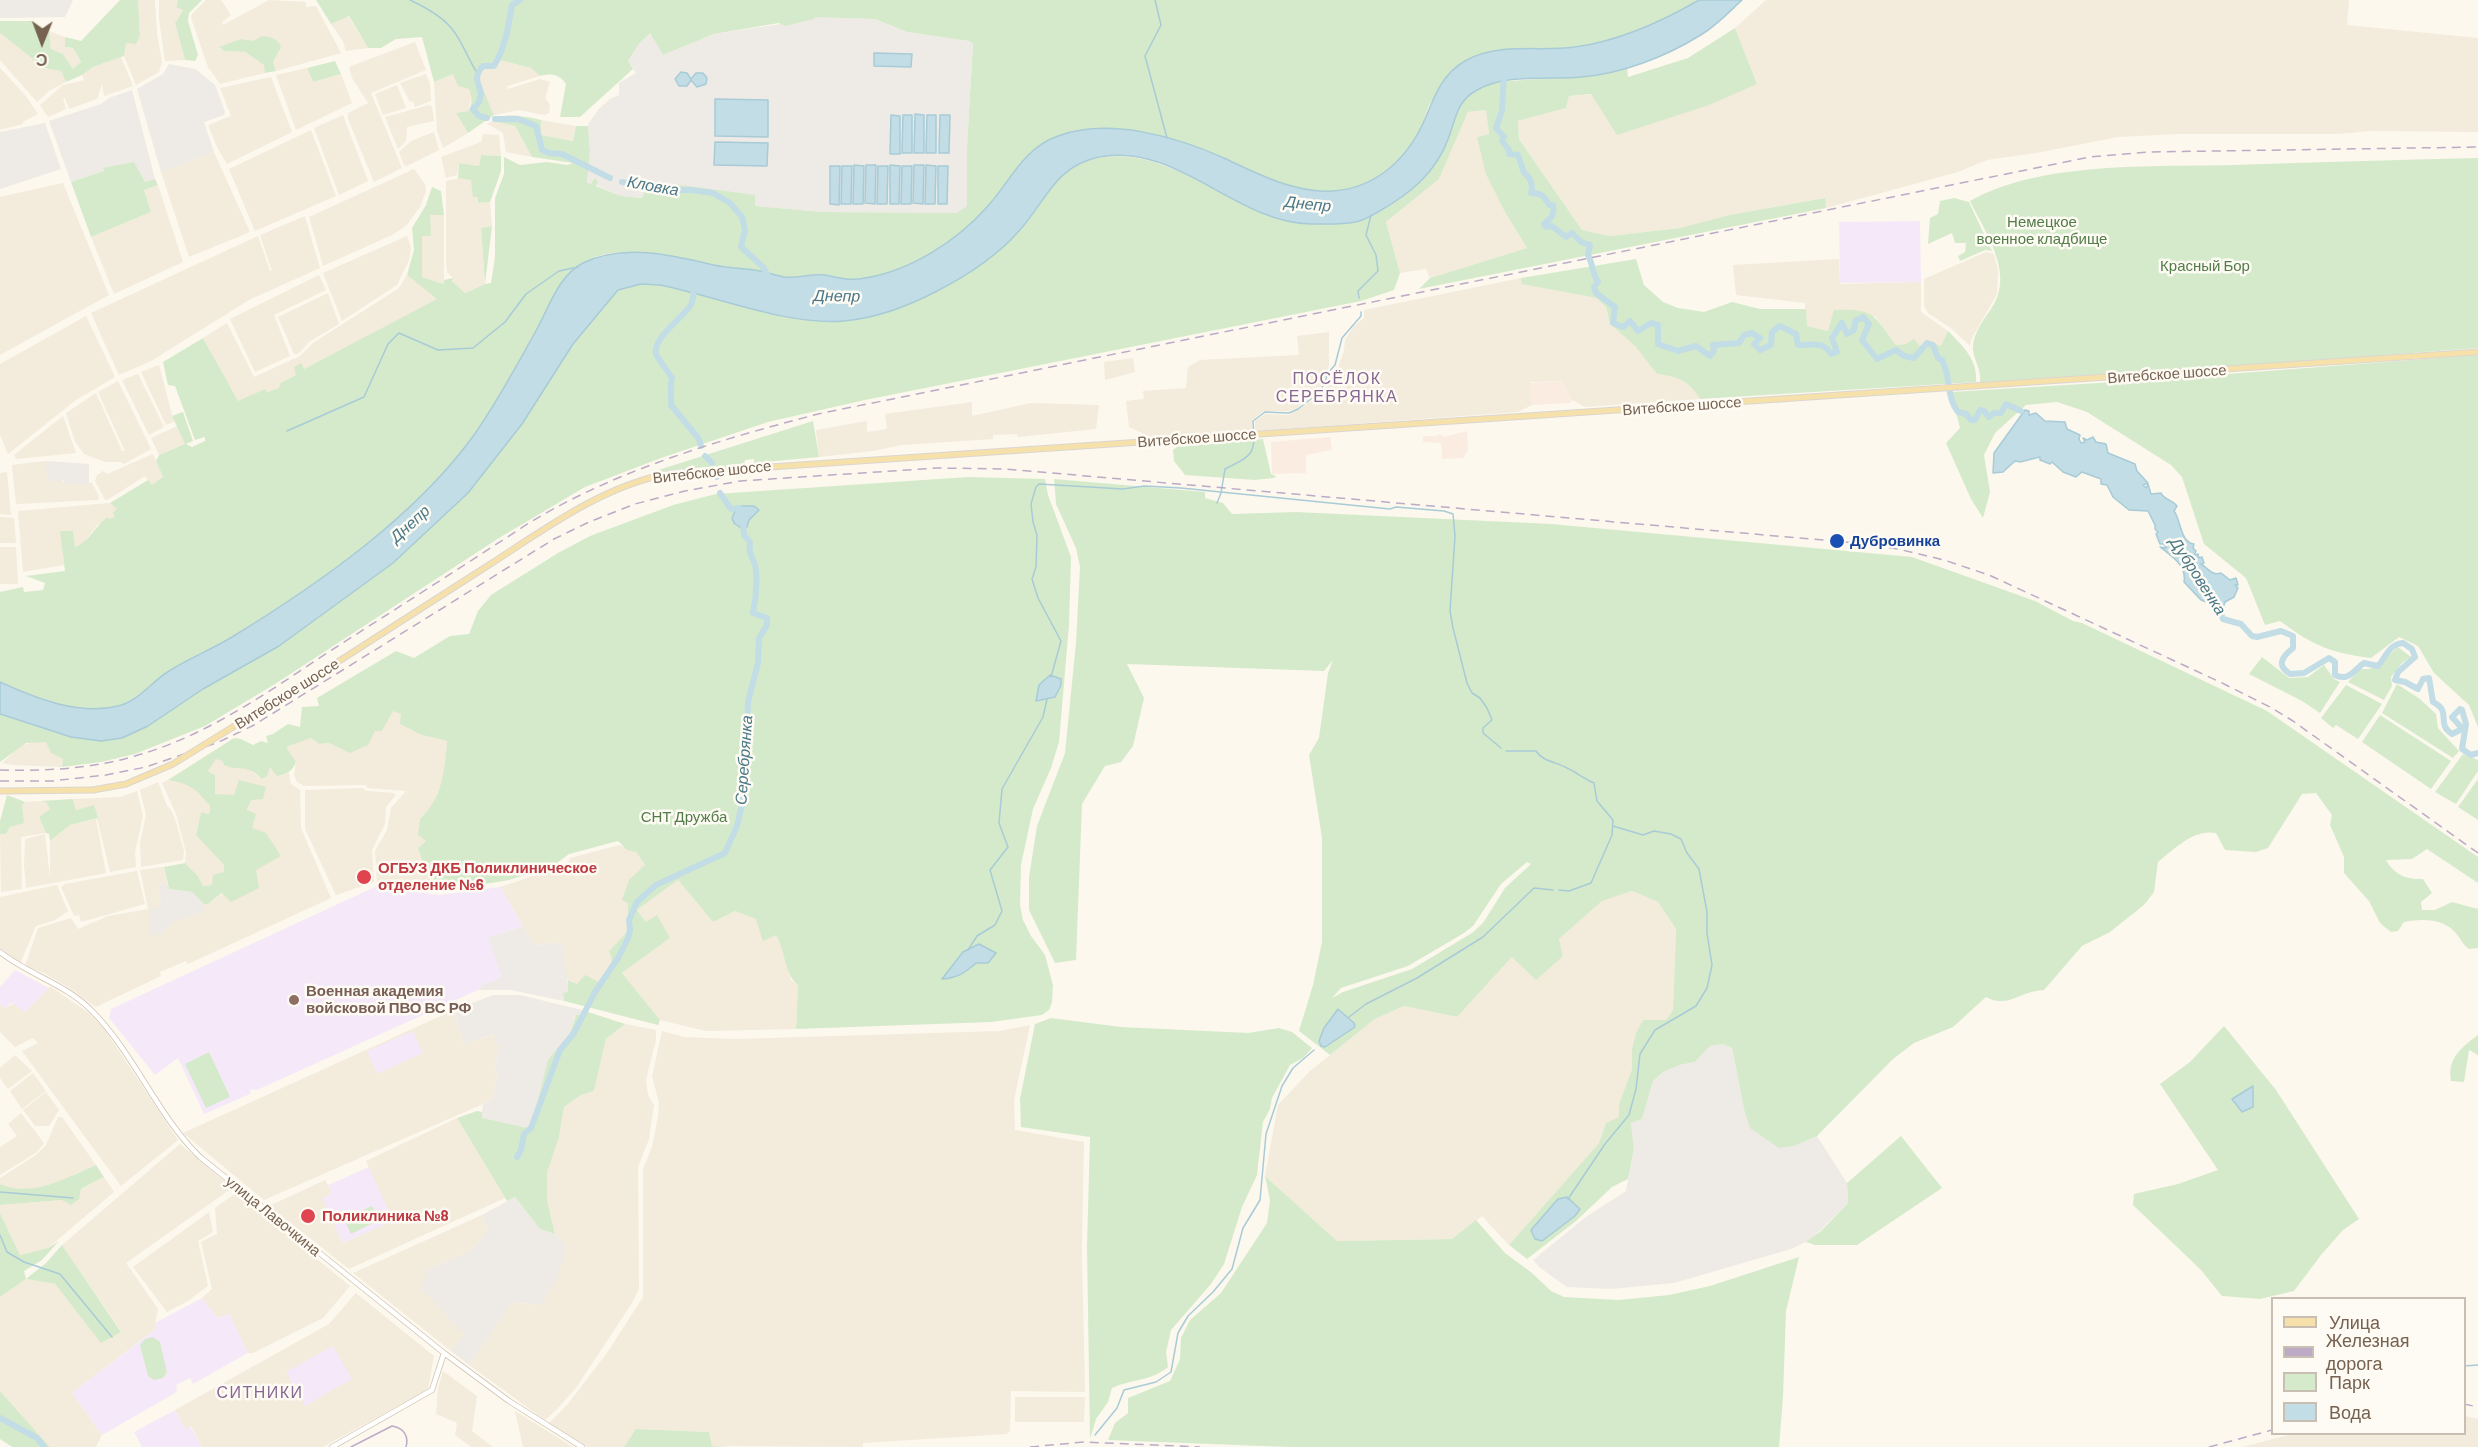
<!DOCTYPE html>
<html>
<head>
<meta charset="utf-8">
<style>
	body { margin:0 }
	#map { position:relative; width:2478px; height:1447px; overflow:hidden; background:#fcf8ed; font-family:Barlow,sans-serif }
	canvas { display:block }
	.legend { position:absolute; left:2271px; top:1297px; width:195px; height:138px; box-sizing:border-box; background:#fefbf4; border:2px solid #c8beb2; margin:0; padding:8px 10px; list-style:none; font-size:18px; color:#776250 }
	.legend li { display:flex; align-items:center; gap:12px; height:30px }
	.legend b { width:30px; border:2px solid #c8beb2 }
	.north { position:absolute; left:12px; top:12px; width:60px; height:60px; -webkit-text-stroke:4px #fefbf4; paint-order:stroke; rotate:181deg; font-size:16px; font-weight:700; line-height:24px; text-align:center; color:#776250 }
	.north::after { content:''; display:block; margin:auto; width:21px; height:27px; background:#776250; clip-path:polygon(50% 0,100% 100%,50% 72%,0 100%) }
</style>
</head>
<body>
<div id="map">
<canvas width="2478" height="1447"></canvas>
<ul class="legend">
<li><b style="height:8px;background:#f6e1aa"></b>Улица</li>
<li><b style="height:8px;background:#bcaac7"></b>Железная дорога</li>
<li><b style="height:16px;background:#d5eacb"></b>Парк</li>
<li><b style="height:16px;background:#c2dde5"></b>Вода</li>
</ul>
<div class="north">С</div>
</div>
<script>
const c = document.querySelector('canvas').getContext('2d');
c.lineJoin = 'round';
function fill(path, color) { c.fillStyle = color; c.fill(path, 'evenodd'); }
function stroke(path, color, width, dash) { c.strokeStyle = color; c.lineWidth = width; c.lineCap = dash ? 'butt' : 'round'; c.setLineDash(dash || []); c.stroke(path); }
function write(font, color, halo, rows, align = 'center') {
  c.font = font + ' Barlow,sans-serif'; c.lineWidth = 5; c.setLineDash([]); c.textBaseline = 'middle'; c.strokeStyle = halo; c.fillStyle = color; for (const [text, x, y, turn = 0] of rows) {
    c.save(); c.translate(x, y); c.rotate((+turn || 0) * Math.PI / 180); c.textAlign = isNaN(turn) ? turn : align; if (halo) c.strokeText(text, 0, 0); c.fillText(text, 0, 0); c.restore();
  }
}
const residential = new Path2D(`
	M138 0H155L157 34 162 62 159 72 136 85 124 56 126 43 140 35Z
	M159 0H178L176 6 183 9 175 23 185 60 165 61 159 19Z
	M206 0H221L231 15 222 22 223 25 269 0 306 2V7L316 6 341 53 276 71 273 62 281 49 241 39 219 48 224 51 245 52 265 65V73L220 84 208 67 191 18 192 14Z
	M1766 0H2349L2347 25 2478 38V132L2371 131 2337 134H2178L2118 137 2036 153 1987 160 1958 172 1826 208 1824 198 1729 215 1680 228 1610 236 1582 230 1519 139 1518 121 1566 108 1569 96 1757 84 1735 28Z
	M348 16 368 48 346 51 343 41 331 24Z
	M49 31 65 37V47L73 48 81 63 73 69 63 54 51 49Z
	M0 33 44 68 61 71 66 82 49 91 37 102 0 60Z
	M415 42 426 70 371 93 402 168 374 182 348 119V113L368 103 352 78 349 67Z
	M121 57 133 86 104 96 102 84 97 99 69 109 65 98H63L66 109 48 117 40 105 63 85 84 80 82 75 93 67Z
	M499 60 531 68 540 76 507 86 508 89 540 79 550 82 545 98 550 105 549 113 544 115 519 110 494 115 479 80 483 69Z
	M0 68 25 95 38 114 23 122V124L0 130Z
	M307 68 313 82 341 74 352 103 296 130 276 75Z
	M426 74 430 84 431 101 415 107 413 101 410 102 400 83Z
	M453 74 469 88 472 95 468 111 456 113 468 133 443 148 437 131 434 82Z
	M271 77 292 132 227 164 218 149 208 125 231 116 220 88Z
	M397 85 406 108 383 115 375 94Z
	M429 105 432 107 434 121 407 127 406 141 398 149 385 117Z
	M1486 110 1489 134 1477 137 1506 214 1527 248 1430 278 1426 269 1400 273 1386 222 1439 179 1468 112Z
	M343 115 368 181 339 195 314 128Z
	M541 120 576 126 573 141 541 135Z
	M492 121 515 126 532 157 506 152 503 133 487 124Z
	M311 130 336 196 255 231 229 169Z
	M434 132 439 150 407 166 404 165 399 152 411 141Z
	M483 134 499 135 501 156 481 155 479 166 459 163 457 175 446 178 441 157 481 142Z
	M214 152 250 232 189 257 161 172Z
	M414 169 425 184 426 191 420 207 406 226 392 235 323 266 309 217Z
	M458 178 471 179 478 203 490 202 492 226 481 228 485 284 465 293 452 281 453 278 447 272 446 263V181Z
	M63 183 109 295 0 355V197Z
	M158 185 183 262 114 294 91 237 151 212 144 190Z
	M430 215H444V284L422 277V236Z
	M305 216 320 268 249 300 151 361 119 375 91 313 258 236 270 271H272L260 235Z
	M407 236 411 248 409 260 397 285 342 321 323 273Z
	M1986 252 1994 254 1998 270 1997 294 1972 338 1970 346 1952 329 1928 313 1924 306V279Z
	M1839 259 1840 284 1921 282V312L1948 331 1941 347 1919 348 1906 344 1896 345 1875 316 1828 331 1807 326 1805 303 1736 295 1733 265Z
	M319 275 326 290 274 315 290 356 255 372 230 319Z
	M407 275 438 299 304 369 301 364 296 375 280 383 279 388 267 392 265 389 238 402 203 338 227 323 254 377 300 356 313 343 399 288Z
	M1521 278 1523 284 1596 298 1606 307 1610 324 1635 346 1657 374 1675 376 1693 387 1700 399 1585 407 1572 400 1561 381 1531 382 1532 405 1518 412 1255 431V421L1265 414 1289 415 1320 396 1327 385 1329 376 1338 368 1344 351 1345 340 1354 326 1364 318V310Z
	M328 293 339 324 309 342 298 354H294L278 317Z
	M86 316 115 377 76 400 8 454 0 435V364Z
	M1329 332V366L1323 384 1314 395 1297 408 1289 411H1264L1252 420V433L1151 437 1129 427 1126 401 1144 399 1143 391 1186 388 1188 367 1200 360 1299 355 1297 336Z
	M1133 358 1135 372 1105 380 1104 362Z
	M159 365 174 422 166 425 141 372Z
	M138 374 164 427 149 435 122 380Z
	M118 381 151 449 124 464 121 462H105L84 454 75 442 66 413 96 393 122 451H125L98 392Z
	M972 402V416L1031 403 1099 405 1096 429 1018 437 1017 434 993 435V439L902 445 873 451 819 457 816 430 867 421V432L887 429 885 414Z
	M63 416 76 453 16 459 14 455Z
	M177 426 185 444 159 455 151 438Z
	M153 454 163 477 152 486 145 476 109 499 105 500 95 481 97 475 103 471 107 474Z
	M45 461 65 483H92L99 496 98 500 16 504 12 465Z
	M7 472 11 515 0 514V473Z
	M110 503 117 509 115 517 97 525 84 543 74 547 73 532 61 531 64 565 23 572 18 511Z
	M0 517 14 518 16 543H0Z
	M0 547H16L18 584H0Z
	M393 710 402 714 422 735 447 741 445 773 431 809 420 819 419 835 426 841 418 848 423 862H431L434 870 432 885 428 891 377 882 375 851 387 830 391 808 406 791 367 788 366 785 304 786 297 782 294 775 296 762 285 747 311 738 319 744 329 743 375 731H382Z
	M34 742H47L51 753 63 759 62 767 13 765 2 763 20 746Z
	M216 758 224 761 228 767 248 769 262 779 270 766 277 775 289 773 291 784 300 790 301 828 331 898 188 964 186 961 160 972 161 976 96 1007 68 987 44 973 25 966 38 928 71 918 78 929 108 916 148 909 140 870 164 867 167 883 158 884 161 908V934L174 922 204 912V904H208L256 870 247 811 251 800 215 794V775L208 771Z
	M168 780 185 783 196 788 210 806 209 814 201 812 196 834 224 865V872L212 885 203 886 198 876 185 863 186 852 176 814 162 783Z
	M158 782 167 806 171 810 176 822 184 851 183 860 141 867 140 843 146 815 140 790Z
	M362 788 367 791 394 793 396 795 386 807 385 824 372 850 374 882 336 895 305 829V790Z
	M137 791 143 816 135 852 136 867 110 872 94 806 76 810 73 799 120 797Z
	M40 801 46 802 50 809 39 817 46 833 21 837 22 889 1 892 0 834H6L25 802Z
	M96 819 106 873 26 888 24 865 25 839 45 834 50 878V841L70 825Z
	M619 845 636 852 645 865 628 903 629 931 609 951 613 963 599 982 585 976 577 984 565 978 562 942 534 945 500 887 567 865 570 858Z
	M137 871 145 904 81 922 79 915 74 916 61 887 65 884Z
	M678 880 713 922 735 911 756 919 776 935 781 944 791 980 798 985 796 1029 706 1031 660 1020 622 973 670 938 646 922 637 910Z
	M57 885 68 911 55 920 36 926 20 964 0 948V897Z
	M1632 891 1658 902 1676 929 1673 1010 1666 1020H1643L1636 1033 1632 1048V1069L1619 1104V1117L1606 1123 1599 1143 1509 1245 1482 1216 1452 1239 1337 1241 1265 1176 1278 1105 1310 1071 1375 1019 1404 1006 1457 1017 1512 957H1563L1559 939 1602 901Z
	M51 987 89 1013 105 1030 178 1140 121 1186 22 1051 38 1043 33 1038 15 1047 0 1032V1004L4 1008Z
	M454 1010 464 1044 495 1034 496 1044 499 1046 494 1072 498 1074 492 1100 264 1200 183 1133Z
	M625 1024 656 1030V1040L646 1080 648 1095 654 1105 649 1139 638 1167 639 1289 632 1303 576 1388 556 1410 545 1420 469 1365 512 1302 537 1305 567 1246 555 1234 547 1200V1173L559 1137 564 1107 581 1095 594 1091 606 1039Z
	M1030 1025 1014 1100 1015 1130 1084 1142 1082 1248 1085 1392 1011 1391 1010 1431 1007 1434 863 1443V1447L712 1446 709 1432 637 1429 624 1447H588L549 1423 567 1405 607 1353 643 1297V1169L652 1147 658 1116 659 1102 652 1077 662 1031 684 1037 736 1039 1000 1031Z
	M15 1055 32 1071 8 1089 0 1078V1068Z
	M33 1073 46 1091 22 1109 10 1091Z
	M46 1092 59 1110 49 1126H35L23 1110Z
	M21 1113 44 1143 37 1152 0 1175V1147L17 1136 8 1124Z
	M58 1117H62L96 1165 62 1181 27 1190 9 1188 0 1184V1178L36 1155 46 1145Z
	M457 1118 505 1198 349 1269 269 1206 325 1180 332 1193 323 1198 343 1243 392 1221 366 1161Z
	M180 1144 232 1188 126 1263 158 1309 155 1323 157 1328 72 1393 102 1435 96 1447H50L0 1391V1297L26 1279 55 1284 101 1342 121 1331 62 1245Z
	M104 1177 114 1192 48 1248 20 1255 0 1213V1205L62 1200Z
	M236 1193 350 1286 323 1318 253 1353H248L229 1314 217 1318 202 1298 212 1289 201 1242 217 1234 215 1208Z
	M209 1212 213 1232 198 1241 208 1286 188 1301 167 1312 133 1267Z
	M482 1215 489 1229 478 1243 469 1252 428 1269 464 1334 451 1351 353 1273Z
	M356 1293 434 1356 428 1389 323 1447H202L191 1426 185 1429 175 1410 329 1324Z
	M443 1371 477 1396 472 1431 493 1447H471L455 1435 457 1423 436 1414 438 1388Z
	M1015 1397H1085L1084 1422H1015Z
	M515 1411 560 1439 573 1447H523Z
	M2465 1416 2478 1419V1447H2243L2292 1434H2464Z`);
const commercial = new Path2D(`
	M1561 381 1572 400 1570 403 1532 405 1530 383Z
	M1467 431 1468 450 1463 458 1442 459 1441 443 1423 442V436H1437L1440 434 1444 437Z
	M1330 437 1332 450 1306 455V473L1272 474 1271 442Z`);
const industrial = new Path2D(`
	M0 0H73L65 17 0 18Z
	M815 16 875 19 907 32 969 41 973 44 967 146V206L956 213 823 212 755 206V196L647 184 642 198 621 196 596 185 597 181 593 179 591 184H587L590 151 588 124 599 109 610 99 619 95V83L636 73 628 61 639 44 650 33 663 55 714 34 814 19Z
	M169 64 195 69 215 85 225 112 224 115 204 122 214 152 161 172 137 89 163 74Z
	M132 90 155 179 145 182 103 168 104 171 71 182 49 121 101 104 109 98Z
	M45 123 61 169 0 189V132Z
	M45 461 89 464V485L64 483V480L48 482Z
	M167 883 169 889 192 892 204 904V912L174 922 161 934 149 936V909L161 907 158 884Z
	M523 926 534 945 562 942 569 993 563 994 564 1001 511 990H478L481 986 488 937Z
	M493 995H520L582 1010 580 1016H575L570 1033 548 1060 532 1122 527 1129 481 1118 483 1104 492 1100 498 1074 494 1072 499 1046 496 1044 494 1034 464 1044 454 1010Z
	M1723 1044 1732 1048 1744 1109 1794 1146 1817 1136 1847 1183 1848 1203 1810 1240 1791 1249 1674 1283 1611 1289 1567 1287 1539 1267 1533 1260 1586 1217 1626 1191 1634 1149 1631 1123 1642 1119 1653 1081 1663 1072 1680 1065 1695 1062 1710 1046Z
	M515 1197 540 1229 555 1234 567 1246 557 1279 542 1304 537 1305 512 1302 469 1365 451 1351 464 1334 421 1288 428 1269 469 1252 478 1243 489 1229 482 1215Z`);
const education = new Path2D(`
	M1920 221 1921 282 1840 283 1839 222Z
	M377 886 439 895 500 887 523 926 488 937 502 977 481 986 478 990 257 1090 251 1089 250 1094 204 1114 178 1058 155 1075 109 1018 111 1009Z
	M15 970 49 988 25 1012 12 1003 4 1008 0 1004V987Z
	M413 1031 423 1053 377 1074 367 1051Z
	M369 1167 393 1221 343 1243 322 1198 332 1193 328 1185Z
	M202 1298 217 1318 229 1314 248 1353 193 1384 190 1378 176 1385 177 1392 102 1435 72 1393 156 1329 155 1323Z
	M333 1346 352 1379 305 1406 286 1372Z
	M175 1410 185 1429 190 1426 202 1447H142L134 1432Z`);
const green = new Path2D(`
	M120 0H138L140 35 136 44 126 43 124 56 93 67 82 75 66 82 61 71 44 68 0 33V21H32L49 31 51 49 63 54 73 69 81 62 73 48 65 47V37L81 41Z
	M178 0H202L189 13 188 21 198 55 195 61 185 60 175 23 183 10 176 7Z
	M316 0H1699C1661 22 1619 41 1575 47 1552 50 1502 45 1484 55 1475 60 1436 93 1431 102 1427 108 1426 115 1424 121 1406 159 1376 189 1331 191 1293 192 1259 174 1225 159 1179 138 1116 119 1066 133 1026 145 1012 179 986 208 956 242 909 271 864 279 849 281 838 277 824 275 810 273 797 279 783 277 773 275 763 271 753 270 743 268 733 268 723 266 683 259 620 240 582 263 559 278 549 307 537 330 517 366 498 402 474 435 413 519 319 584 232 638 211 650 189 659 168 672 151 683 139 701 118 706 79 716 35 698 0 682V592L23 587 24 592 43 590 45 583 26 576 65 571 60 531H73L75 547C91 541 94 526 108 517L109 519 115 517 113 513 117 509 110 503 148 480 152 485 163 477 156 461 159 455 185 444 172 416 183 412 193 441 186 444 192 447 205 441V437L195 440 175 386 168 385 163 362 203 338 238 401 265 389 267 392 279 388 280 383 296 375 294 367 301 363 304 369 437 299 407 275 414 250 412 228 426 205 432 187 441 191 444 215H430L431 236H422V277L444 284V280L453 278 452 281 465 293 485 284 481 228 492 226 485 284 491 283 495 257V198L504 174V157L520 165 547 162 567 165 573 163 532 157 515 126 492 121C504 111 527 117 541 120V135L573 141 576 126H588L590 151 587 183 591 184 594 178 598 181 596 186 621 196 642 198 647 185 642 184 643 180 755 195V206L823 212 956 213 967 206V146L973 44 969 41 907 32 875 19 815 17 814 19 785 26 779 23 714 34 663 55 650 33 639 44 628 61 633 69 580 117H560L566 84C559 74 552 73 540 76L531 68 499 60 495 67 483 69 479 80 494 115 468 133 456 113 468 111C473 104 472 96 469 89L458 86 453 74 434 82 422 37 396 39 381 48H368L349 16 331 24Z
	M1735 28 1757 84 1709 105 1617 135 1591 94 1569 96 1566 108 1518 121 1519 139 1582 230 1610 236 1680 228 1729 215 1825 198 1826 208 1419 289 1430 278 1527 248 1506 214 1486 174 1477 137 1489 134 1486 110 1468 112 1439 179 1386 222 1400 273 1394 290 1361 301 865 400 768 422 661 458 585 487 499 538 275 684 205 726 135 754 101 762 62 767 63 759 51 753 46 742 26 743 0 762V714L71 737 101 741 122 738 148 726 203 689 279 646 393 563 468 493 522 424 573 344 618 290 641 284 660 285C720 297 781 325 843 321 879 319 913 304 945 287 972 272 1002 252 1022 227 1047 196 1060 162 1104 157 1163 150 1208 192 1260 211 1283 220 1307 224 1332 223 1343 223 1355 224 1366 219 1392 206 1417 190 1434 165 1441 156 1446 145 1450 134 1454 122 1455 109 1465 98 1472 90 1485 86 1495 82L1598 75 1627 67 1628 77 1688 58Z
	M262 36C271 37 279 39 281 48L273 62 276 71 265 73 264 65 245 52 224 51 219 47 241 39 253 41Z
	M335 61 341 74 313 82 307 68Z
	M481 155 501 156V171L490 202 478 203 477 197H473L471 180 458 178 459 163 479 166Z
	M2478 158V348L1980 385C1982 366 1972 360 1973 345 1974 331 1987 316 1994 304 2013 271 1985 232 1970 201 2040 161 2154 167 2233 165 2315 162 2396 160 2478 158Z
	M134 162 145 182 155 179 158 185 144 190 151 212 91 237 71 182 104 171 103 168Z
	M1954 198 1969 202 1992 251 1985 250 1960 261 1958 256 1965 252 1966 243H1955L1952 233 1928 244 1930 218 1938 214 1940 201Z
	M1636 259 1644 285 1663 302 1678 308 1704 312 1732 302 1760 309H1806L1807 326 1828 331 1834 310C1874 308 1873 314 1896 345L1906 344 1914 339 1920 347 1927 341 1941 346 1948 331C1963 346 1978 360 1976 382L1700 399C1690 381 1677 376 1657 374L1635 346 1610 324 1606 307 1596 298 1522 284 1521 278Z
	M2478 355V727L2469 705 2434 673 2418 646 2399 637 2371 658C2331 653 2312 645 2280 621L2265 625 2246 578 2204 544 2182 477 2171 465 2087 412 2057 402 2026 405 1995 433 1984 455 1990 492 1983 518 1971 499 1946 443 1960 428 1951 392 2148 380Z
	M813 421 819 457 754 463V459L745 460 744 464 652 472Z
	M1263 439 1271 474 1276 476 1274 478 1255 480 1185 475 1174 461 1173 450 1177 447Z
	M968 477 1045 479 1048 495 1071 557 1069 625 1059 742 1051 768 1033 809 1021 865 1020 905 1023 920 1031 936 1045 955 1053 985 1052 1002 1049 1010 1042 1015 991 1022 796 1029 798 985C784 974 786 951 776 935L763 941 756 919 735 911 713 922 678 880 637 910 646 922 657 915 670 938 622 973 660 1020 658 1025 564 1001 563 993 568 992V980L577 984 585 975 599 982 613 963 609 951 628 931V903L622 900 629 880 645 865 636 852 627 850 618 841 569 854 553 866 509 880 437 892 428 891C435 881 435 873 431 862L423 863 418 848 426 841 418 835 420 819C442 799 445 769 447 741L422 735 400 724 401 714 393 711 382 731H375L368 745 350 753 329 743 319 744 311 738 286 747 296 762C292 772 288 773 277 776L270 767 267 776 262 779C244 762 240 773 224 765L223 761 216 759 208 771 215 775V794L234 795 239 780 266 787 263 799 251 800 247 810 256 814 252 828 266 833 281 856 256 870 259 888 231 902 222 893 208 904H204L192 892 169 889 164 867 185 863 198 876 203 886 212 885 213 875 224 872V865L196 835 201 812 209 814 210 806C195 788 191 784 168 780L234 738 241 739 253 745 261 741 268 743 266 736 273 734 288 724 300 727 302 707 319 706 317 698 396 651 414 658 450 636 469 634 478 611 491 595 558 553 590 536 673 505 716 494Z
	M1054 479 1205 492V498L1223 503 1232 514 1296 512 1551 524 1912 557 2035 601 2073 621 2082 623 2267 711 2478 857V883L2427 849 2412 859 2386 860C2394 875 2407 880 2423 879L2432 893 2421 902 2422 910H2435L2452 902 2478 909V948L2469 949C2462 944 2460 937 2454 931 2440 918 2421 919 2404 922L2398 931 2391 932 2380 923 2369 901 2344 873V857L2330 825 2332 815 2316 793 2302 794 2268 848 2256 852 2225 850 2216 833C2193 829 2176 848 2158 862L2154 892 2144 905 2110 932 2082 946 2044 990C2019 991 2009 1009 1986 997L1953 1027 1914 1043 1893 1059 1817 1136 1794 1146 1779 1148 1750 1128 1744 1109 1732 1048 1723 1044 1710 1046 1695 1062 1680 1065 1663 1072 1653 1081 1642 1119 1631 1123 1634 1149 1628 1179 1612 1187 1576 1221 1527 1259 1509 1245 1599 1143 1606 1123 1619 1117V1104L1632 1069V1048L1636 1033 1643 1020H1666L1673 1010 1676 929 1658 902 1632 891 1602 901 1559 939 1563 956 1536 980 1512 957 1457 1017 1404 1006 1375 1019 1330 1055 1299 1031 1313 985 1322 942V838L1309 755 1319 738 1328 673 1333 660 1324 671 1127 664 1144 698 1133 746 1121 762 1105 766 1082 804 1076 960 1055 963 1029 910V877L1037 826 1065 753 1076 643 1080 567 1076 548 1056 504ZM1527 862 1531 864 1505 888 1483 923 1472 933 1412 969 1343 992 1332 998 1341 988 1408 966 1464 933 1473 926 1501 884Z
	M2398 647 2411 657 2402 663 2391 677 2392 686 2384 700 2348 682 2360 669C2388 669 2379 662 2398 647Z
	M2262 657 2289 678 2308 677 2324 665 2334 679 2340 682 2320 713 2302 701 2249 674Z
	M2397 684 2420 699 2436 714 2438 728 2459 751 2453 758 2382 713Z
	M2346 685 2382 704 2358 739 2336 725 2333 728 2321 718Z
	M2380 715 2451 761 2431 789 2362 742Z
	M2463 754 2478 760V771L2456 804 2435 792Z
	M2478 779V820L2458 807Z
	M7 795 25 802 22 806 24 823 10 827 6 834H0V821Z
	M73 799 76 810 94 805 98 818 70 825 50 841 49 834 46 833 39 817 50 809 46 802 40 801Z
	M582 1010 625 1024 606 1039 594 1091 581 1095 564 1107 559 1137 547 1173V1200L555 1234 540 1229 515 1197 507 1201 457 1118 477 1111 482 1112V1118L527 1128 532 1122 548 1060 570 1033 576 1015H580Z
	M1051 1018 1121 1027 1248 1033 1279 1028 1292 1032 1312 1048 1303 1058 1290 1065 1272 1098 1270 1109 1263 1122 1257 1175 1242 1207 1224 1264 1211 1284 1171 1330 1166 1352 1168 1367C1152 1381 1131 1379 1112 1388L1108 1402 1096 1419 1090 1439 1087 1247 1090 1137 1021 1127 1020 1099 1035 1024Z
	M2224 1026 2276 1090 2359 1219 2343 1230 2321 1255 2294 1291 2260 1299 2222 1296 2201 1270 2133 1205 2134 1194 2178 1184 2218 1170 2160 1084 2190 1062Z
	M2478 1035V1055L2469 1050 2464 1082 2451 1081C2447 1058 2461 1048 2478 1035Z
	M209 1052 230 1097 206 1108 185 1064Z
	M1901 1136 1942 1188 1857 1245H1815L1806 1242 1821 1231 1848 1203 1847 1183Z
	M96 1165 104 1177 81 1189 79 1199 71 1205 62 1200 0 1205V1184C31 1198 67 1178 96 1165Z
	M1265 1176 1337 1241 1452 1239 1476 1220 1505 1253 1532 1273 1551 1291 1564 1297 1619 1300 1669 1295 1710 1286 1799 1257 1786 1311 1783 1397 1779 1447H1289L1108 1440 1115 1423 1128 1413V1398L1170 1381 1180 1359 1181 1338 1190 1320 1221 1293 1267 1223 1270 1200Z
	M372 1206 379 1220 351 1234 344 1219Z
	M0 1213 20 1255 48 1248 59 1241 42 1260 24 1271 26 1279 46 1263 62 1245 121 1332 101 1343 55 1284 26 1279 0 1297Z
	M153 1337 160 1342 167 1372 163 1378 154 1380 148 1376 140 1345 145 1339Z
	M0 1391 50 1447H12L0 1439Z
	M636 1429 709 1432 712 1446 729 1447H624Z`);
const water = new Path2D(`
	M1699 0H1742C1728 13 1715 27 1699 36 1665 57 1621 74 1581 77 1548 80 1507 73 1477 90 1457 101 1456 117 1449 137 1436 173 1410 194 1378 212 1370 216 1364 221 1355 222 1341 225 1325 224 1311 224 1236 223 1177 142 1099 157 1055 166 1046 201 1019 231 997 256 968 275 939 290 909 306 877 318 844 321 787 326 716 296 660 285L641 284 618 290 573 344 522 424 468 493 393 563 279 646 203 689 148 726 122 738 101 741 71 737 0 714V682C35 698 79 716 118 706 139 701 151 682 169 671 189 658 211 650 232 637 317 585 415 517 474 435 498 401 517 365 537 329 549 307 559 275 583 263 623 243 672 255 714 265 727 268 741 268 754 270 764 271 774 275 784 277 798 279 811 273 825 275 839 278 850 281 865 278 910 271 957 241 987 207 1010 182 1023 148 1058 136 1110 117 1178 137 1226 159 1260 175 1295 193 1333 191 1377 188 1408 158 1425 119 1434 97 1442 74 1465 61 1498 42 1539 52 1575 47 1619 41 1661 22 1699 0Z
	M874 53 912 54 911 67 874 66Z
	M681 72 687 73 691 79 696 73H703L707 78 706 84 697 87 691 80 687 86H679L675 79Z
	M715 99 768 100V137L715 136Z
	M915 114 924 115V153H914Z
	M891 115 900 116V154H890Z
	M903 115H912V153H902Z
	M927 115H936V153H926Z
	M940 115H950L949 153H939Z
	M715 142 768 143 767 166 714 165Z
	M854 165 864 166 863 204H853Z
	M866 165H876L875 204 865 203Z
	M890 165 900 166 899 204H890Z
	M914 165H924L923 204 913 203Z
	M926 165 936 166 935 204H925Z
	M830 166H840L839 205 830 204Z
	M842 166H852L851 204H841Z
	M878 166H888L887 204H877Z
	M902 166H912L911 204H901Z
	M938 166H948L947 204H938Z
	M2025 410 2029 411V415L2036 413 2045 421 2065 422 2067 429 2080 435 2079 439 2081 443 2085 442 2083 438 2087 440 2093 437 2096 442 2106 444 2108 453 2135 464 2137 471 2148 483 2143 485 2146 488 2148 484 2151 494 2161 493C2163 499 2173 500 2177 506L2174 511C2181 520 2180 542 2194 544L2193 548 2196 551 2194 555 2198 554 2199 558 2202 557 2204 563 2201 564C2209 569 2212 576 2221 573L2230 580 2236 578 2238 585H2235L2238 588 2234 597 2225 602 2222 611 2218 613 2212 604 2201 600 2184 582C2187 566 2172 556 2160 547L2166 548 2164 544H2160L2156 534 2158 532 2155 529V525L2148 511 2129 510 2113 497 2107 485 2101 484V479L2082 472 2076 477 2063 472 2052 462 2050 464 2040 460V457L2020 462 2015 461 2003 472 1993 473 1994 453Z
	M737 506H754L759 510 749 520 747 527 741 528 734 523 732 518Z
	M1050 675 1061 679V685L1055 697 1036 701 1039 685Z
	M979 944 996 953 988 963H976C965 973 957 978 942 979L963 952Z
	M1338 1009 1354 1023 1355 1027 1325 1047 1321 1046 1319 1041 1324 1028Z
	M2253 1086V1107L2242 1112 2232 1099Z
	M1567 1197 1580 1209 1575 1216 1542 1241 1535 1239 1531 1230 1558 1199Z`);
const stream = new Path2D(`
	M410 0C425 7 442 16 452 29 463 42 468 60 478 74
	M1155 0 1161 25 1145 56 1167 138
	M1359 298 1358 291 1378 271 1376 255 1366 235 1371 215
	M287 431 364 397 388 344 399 333 438 350 473 348 505 322 526 294 559 271 578 267
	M1217 503 1221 493 1225 469C1255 454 1255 454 1253 421L1265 412 1289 413 1298 409 1316 395 1325 384 1327 374 1335 365 1342 338 1361 316V312
	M1051 677 1061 641 1038 598 1032 579 1036 567 1037 535 1033 522 1031 504 1036 487 1039 484 1123 489 1144 486 1181 488 1390 509 1396 507 1444 511 1453 514 1455 536 1450 611 1453 628 1467 683 1472 693 1480 698 1487 708 1492 720 1483 728V733L1501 748
	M1506 751H1536C1543 762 1557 762 1567 768 1576 772 1584 779 1594 783L1597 801 1613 820 1612 835 1591 883 1569 891 1559 890
	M968 950 977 936 995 925 1002 911 990 870 1008 847 999 823 1002 789 1043 717 1047 699
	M1349 1017 1366 1004 1417 978 1483 937 1534 888 1553 890
	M0 1192 73 1198
	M1568 1199 1605 1144 1629 1115 1636 1089 1640 1054 1655 1030 1696 1006 1707 988 1712 965 1707 933V912L1699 869 1687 853 1681 839 1671 834 1654 831 1643 835 1613 826
	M0 1235 7 1252 24 1262 60 1274 112 1337
	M2464 1366 2478 1365
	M1095 1435 1117 1408 1124 1390 1156 1382 1171 1372 1178 1333 1188 1316 1213 1292 1232 1269 1243 1228 1260 1200 1266 1134 1282 1086 1293 1068 1314 1050`);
const river = new Path2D(`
	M1504 74 1502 111 1496 128 1504 137 1502 141 1509 150V154L1518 155 1524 173C1531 177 1533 186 1531 193 1542 193 1544 196 1549 205H1553C1555 215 1551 218 1544 224L1546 227 1552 226 1566 237 1572 233 1581 242 1590 245 1588 255C1593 264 1592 273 1598 282L1594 287 1596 293 1615 307 1613 323 1623 327 1630 321 1638 331 1651 323 1658 325V344L1678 351 1696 346 1710 356 1714 351 1713 345 1739 343 1744 335 1752 333 1760 338 1754 344 1760 350 1771 345 1772 332 1780 326 1796 334 1798 345C1812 345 1823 341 1831 354L1837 352 1832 338 1842 323 1847 334 1854 330 1855 321 1863 317 1869 324 1862 340 1877 359 1896 350 1904 356 1914 358 1927 343 1933 345 1938 358 1942 360C1951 376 1946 397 1958 412L1966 414 1971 420H1975L1980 410 1984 411 1989 417 1994 413H2001L2006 404 2021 411
	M487 118 479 116 473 109 479 102 481 93C478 82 473 77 483 66H494C506 46 508 27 512 5L520 0
	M495 119H518L536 126 542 150 549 153 562 154 610 178
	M622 182 658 190H691L713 193 730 203 742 217 745 230 741 247 763 267 769 278
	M694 286C693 292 694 299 691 305 683 317 652 339 656 354 657 357 669 373 672 378 669 387 672 395 671 405L699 439 701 446
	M705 456 712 463
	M716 474 717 477
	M720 493 731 509 740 508 741 510
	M2218 606 2223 619 2241 624 2252 636 2257 637 2281 631 2293 636V648C2282 657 2276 665 2290 674L2304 673 2329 658 2335 662V675C2348 682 2354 670 2364 663L2378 666C2386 657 2389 644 2403 643L2412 649 2415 657 2398 672 2395 680 2405 682 2418 689 2423 679 2429 678 2433 702C2453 712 2435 723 2452 734L2460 730V726L2452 717 2460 709 2462 710 2466 724 2462 749 2471 755 2478 753
	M517 1157 521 1150 524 1134 531 1128 560 1050 574 1033 595 992 618 958 628 938 630 930 629 920 637 902 656 885 725 853 737 826 745 792 748 702 758 663 759 638 767 625V618L753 613C756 599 757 584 756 570 755 558 748 557 750 542L744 535 743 520
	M0 1418 37 1438 44 1447`);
const secondary = new Path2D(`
	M0 952C29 975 68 985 93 1012 135 1055 157 1115 200 1157L444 1353 509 1401 582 1447
	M332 1447 432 1390 444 1353`);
const primary = new Path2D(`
	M322 672C379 636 435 599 492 563 546 528 602 487 666 474L2478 352
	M0 791 93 790`);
const tram = new Path2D(`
	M351 1447 392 1426C404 1428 409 1436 406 1447`);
const rail = new Path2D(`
	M0 770C46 771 91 769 135 756 207 736 268 692 330 651 396 609 463 566 529 523 616 470 719 440 818 414L2090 157 2149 152 2478 147
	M0 781H52L106 775 146 767 219 742 254 725 554 539 589 522 635 504 685 491 740 481 937 468 1006 469 1857 543 1898 549 1944 560 1989 575 2220 682 2270 707 2293 721 2478 853
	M2464 1404 2478 1407
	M1030 1447 1084 1442 1200 1447
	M2209 1447 2272 1430`);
const primaryBridge = new Path2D(`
	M93 790 126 784 173 764 322 672`);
const markers = [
	[1837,541,8,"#1a4fb4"],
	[364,877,8,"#e0444e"],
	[294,1000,6,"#8d6e63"],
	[308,1216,8,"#e0444e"]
];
const parkNames = [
	["Немецкое",2042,222],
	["военное кладбище",2042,239],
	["Красный Бор",2205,266],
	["СНТ Дружба",684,817]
];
const streetNames = [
	["Витебское шоссе",2167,374,-4],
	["Витебское шоссе",1682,406,-4],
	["Витебское шоссе",1197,438,-4],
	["Витебское шоссе",712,472,-6],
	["Витебское шоссе",287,694,-32],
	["улица Лавочкина",273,1216,39]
];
const transitNames = [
	["Дубровинка",1850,541]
];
const healthNames = [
	["ОГБУЗ ДКБ Поликлиническое",378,868],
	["отделение №6",378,885],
	["Поликлиника №8",322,1216]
];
const educationNames = [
	["Военная академия",306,991],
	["войсковой ПВО ВС РФ",306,1008]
];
const waterNames = [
	["Кловка",653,186,10],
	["Днепр",1308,204,6],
	["Днепр",837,296,1],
	["Днепр",410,524,-42],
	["Дубровенка",2198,576,57],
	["Серебрянка",744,760,-86]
];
const neighbourhoodNames = [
	["ПОСЁЛОК",1337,379],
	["СЕРЕБРЯНКА",1337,397],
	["СИТНИКИ",260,1393]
];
fill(residential, '#f3ebdc');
fill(commercial, '#fbece2');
fill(industrial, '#eeeae5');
fill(education, '#f5e9f9');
fill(green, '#d5eacb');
fill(water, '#c2dde5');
stroke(water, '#a8cbd7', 1.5);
stroke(stream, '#a8cbd7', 1.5);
stroke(river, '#c2dde5', 6);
stroke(secondary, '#d1c2b0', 6);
stroke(primary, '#dcd6d2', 7);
stroke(secondary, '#fff', 4.5);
stroke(primary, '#f6e1aa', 5);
stroke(tram, '#bcaac7', 1.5);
stroke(rail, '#bcaac7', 1.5, [9, 6]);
stroke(primaryBridge, '#dcd6d2', 7, []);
stroke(primaryBridge, '#f6e1aa', 5);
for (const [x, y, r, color] of markers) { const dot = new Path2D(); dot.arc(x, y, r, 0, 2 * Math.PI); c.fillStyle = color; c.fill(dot); stroke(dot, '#fefbf4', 2); }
write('15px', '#527c48', '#fefbf4', parkNames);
write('15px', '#776250', '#fefbf4', streetNames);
write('bold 15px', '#164399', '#fefbf4', transitNames, 'left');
write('bold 15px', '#be3a42', '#fefbf4', healthNames, 'left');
write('bold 15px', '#785e54', '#fefbf4', educationNames, 'left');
write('italic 16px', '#4a7889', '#fefbf4', waterNames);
c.letterSpacing = '1.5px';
write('16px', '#886892', '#fefbf4', neighbourhoodNames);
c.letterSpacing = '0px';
</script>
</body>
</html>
